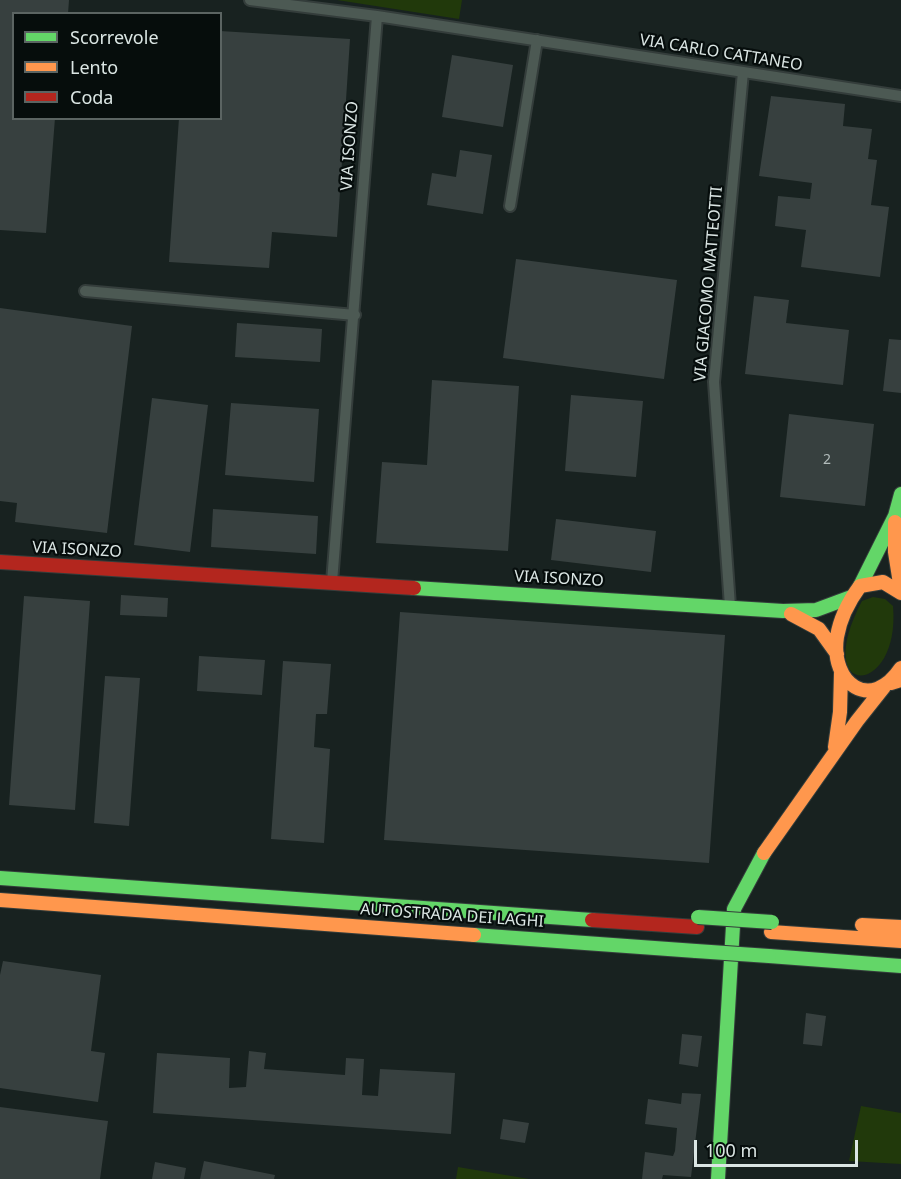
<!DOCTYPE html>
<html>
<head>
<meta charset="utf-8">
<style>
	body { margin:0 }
	#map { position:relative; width:901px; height:1179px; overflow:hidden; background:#182220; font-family:"Noto Sans",sans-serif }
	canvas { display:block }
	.legend { position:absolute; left:12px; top:12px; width:210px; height:108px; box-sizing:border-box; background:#060d0c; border:2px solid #5b6462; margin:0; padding:8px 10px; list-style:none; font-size:18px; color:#dbe6e4 }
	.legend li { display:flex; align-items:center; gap:12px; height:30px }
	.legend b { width:30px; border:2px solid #5b6462 }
	.scale { position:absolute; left:694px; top:1140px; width:164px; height:27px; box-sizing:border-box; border:3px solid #dbe6e4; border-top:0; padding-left:8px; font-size:18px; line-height:21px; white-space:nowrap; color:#dbe6e4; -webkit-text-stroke:4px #060d0c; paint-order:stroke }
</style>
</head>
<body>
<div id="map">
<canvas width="901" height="1179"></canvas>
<ul class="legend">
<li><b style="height:8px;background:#63d668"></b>Scorrevole</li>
<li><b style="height:8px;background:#ff974d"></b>Lento</li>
<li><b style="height:8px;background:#b3261e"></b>Coda</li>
</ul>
<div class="scale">100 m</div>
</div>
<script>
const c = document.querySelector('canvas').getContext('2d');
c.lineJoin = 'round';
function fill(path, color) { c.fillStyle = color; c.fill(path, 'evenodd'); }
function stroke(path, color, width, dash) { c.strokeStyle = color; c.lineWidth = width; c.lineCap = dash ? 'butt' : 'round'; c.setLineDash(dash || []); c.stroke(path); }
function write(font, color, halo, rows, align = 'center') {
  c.font = font + ' "Noto Sans",sans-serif'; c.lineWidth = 4.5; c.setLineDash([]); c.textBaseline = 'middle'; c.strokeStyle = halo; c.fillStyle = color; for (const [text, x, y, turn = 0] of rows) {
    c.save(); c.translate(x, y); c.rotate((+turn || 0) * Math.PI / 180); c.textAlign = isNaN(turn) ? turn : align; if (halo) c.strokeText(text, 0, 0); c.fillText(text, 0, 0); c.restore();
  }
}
const green = new Path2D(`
	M337 0H462L459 19Z
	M873 597 885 599 893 606C901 698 809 701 862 601Z
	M861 1106 901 1113V1164L849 1161Z
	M458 1167 529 1179H456Z`);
const building = new Path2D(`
	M0 0H69L68 14H14V118H55L46 233 0 230Z
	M220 31 350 39 337 237 272 232 269 268 169 262 179 118H220Z
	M452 55 513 65 503 127 442 117Z
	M771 96 845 104 843 126 872 129 868 159 877 160 871 205 889 207 880 277 801 267 806 230 775 226 778 196 810 199 812 183 759 176Z
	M460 150 492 155 483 214 427 205 432 173 456 177Z
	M516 259 677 280 664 379 503 358Z
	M754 296 789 300 786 323 849 330 843 385 745 374Z
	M0 308 132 326 107 533 15 522 17 503 0 501Z
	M237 323 322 329 320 362 235 357Z
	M889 339 901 340V393L883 391Z
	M432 380 519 386 508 551 376 543 382 462 427 465Z
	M571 395 643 401 636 477 565 471Z
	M152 398 208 405 190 552 134 545Z
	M231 403 319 409 314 482 225 475Z
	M789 414 874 424 865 506 780 497Z
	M213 509 318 516 316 554 211 547Z
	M556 519 656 531 651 572 551 560Z
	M121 595 168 598 167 617 120 615Z
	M24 596 90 601 75 810 9 805Z
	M400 612 725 635 709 863 384 840Z
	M199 656 265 660 262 695 197 691Z
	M283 661 331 664 327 714H316L314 747 330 749 324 843 271 839Z
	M105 676 140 678 129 826 94 823Z
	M3 961 101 975 91 1051 105 1053 98 1102 0 1088V975Z
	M806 1013 826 1016 822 1046 803 1044Z
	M682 1034 702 1036 698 1067 679 1064Z
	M249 1051 266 1053 264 1069 345 1075 346 1058 364 1059 362 1095 378 1096 380 1069 455 1073 451 1134 153 1113 157 1053 230 1058 229 1088 246 1087Z
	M682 1093 701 1094 691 1177 663 1175 662 1179H642L645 1152 673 1156 675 1151 677 1128 645 1124 648 1099 681 1104Z
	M0 1107 108 1121 100 1179H0Z
	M503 1119 529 1123 525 1143 500 1139Z
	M204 1161 275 1175 274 1179H200Z
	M155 1162 186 1168 184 1179H152Z`);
const street = new Path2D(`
	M250 0 377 16 901 96
	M510 206 537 40
	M85 291 355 315
	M332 582 377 16
	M730 606 714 382 743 72`);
const fast = new Path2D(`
	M860 586 895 516 901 494
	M414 588 783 611 816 610 851 597
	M0 878 592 920
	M474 935 696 951
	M769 956 901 966
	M718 1179 734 909 764 853`);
const slow = new Path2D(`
	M895 522V552L901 590
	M901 593 883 582 860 586C849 601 840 618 837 637 830 684 871 713 901 668
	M791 614 819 629 837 654
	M891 683 901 680
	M835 747 840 712 841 673
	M764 853 857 721 884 687
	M0 900 474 935
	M862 925 901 927
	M771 932 901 941`);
const jam = new Path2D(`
	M0 562 414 588
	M592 920 697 927`);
const fastBridge = new Path2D(`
	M698 917 772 922
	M696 951 769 956`);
const numberNames = [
	["2",827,460]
];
const streetNames = [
	["VIA CARLO CATTANEO",721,53,9],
	["VIA ISONZO",350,146,-86],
	["VIA GIACOMO MATTEOTTI",709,284,-85],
	["VIA ISONZO",77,550,3],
	["VIA ISONZO",559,579,3],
	["AUTOSTRADA DEI LAGHI",452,916,4]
];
fill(green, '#21390b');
fill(building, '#37403f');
stroke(street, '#343d3b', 14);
stroke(fast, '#343d3b', 16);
stroke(slow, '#343d3b', 16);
stroke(jam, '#343d3b', 16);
stroke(street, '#4c5953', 10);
stroke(fast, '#63d668', 14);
stroke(slow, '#ff974d', 14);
stroke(jam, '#b3261e', 14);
stroke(fastBridge, '#343d3b', 16, []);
stroke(fastBridge, '#63d668', 14);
write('14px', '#b2bcbb', null, numberNames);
write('16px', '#dbe6e4', '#060d0c', streetNames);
</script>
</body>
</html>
